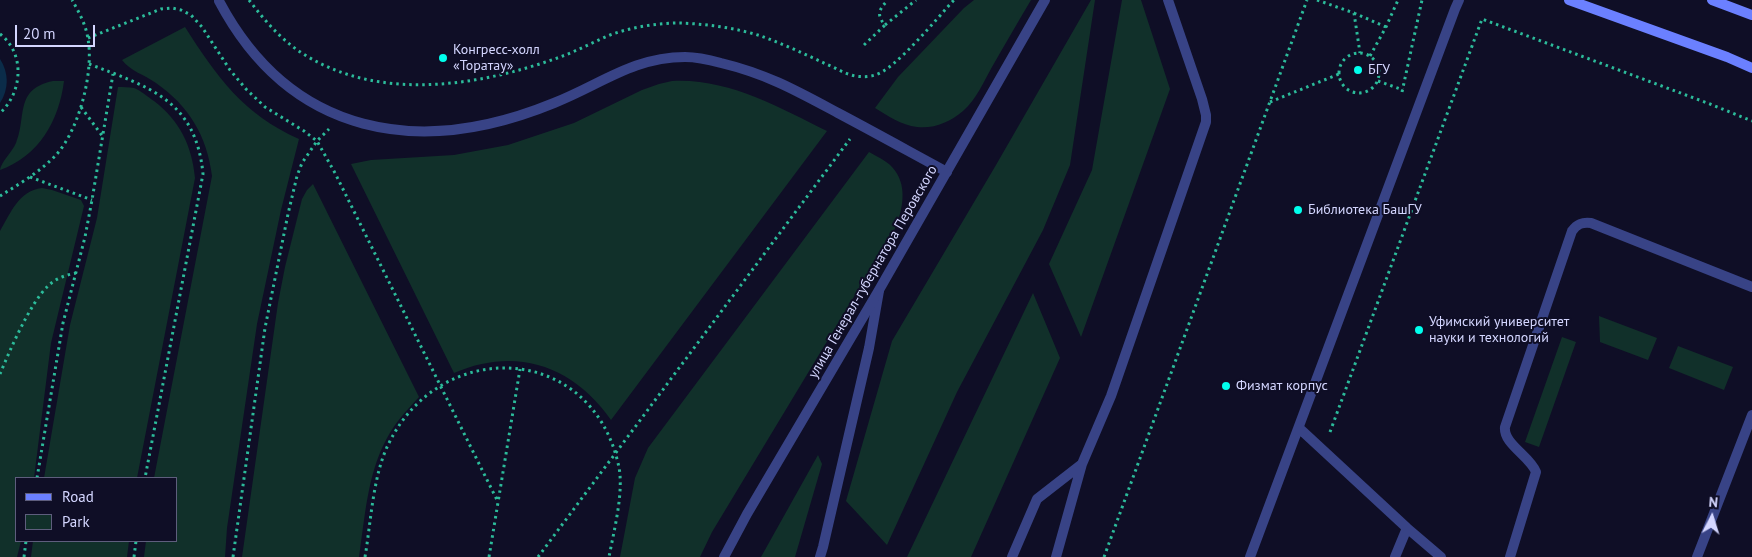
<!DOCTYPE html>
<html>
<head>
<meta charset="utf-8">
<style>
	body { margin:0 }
	#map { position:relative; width:1752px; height:557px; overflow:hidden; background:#0f0e26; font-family:"PT Sans",sans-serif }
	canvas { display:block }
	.legend { position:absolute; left:15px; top:477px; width:162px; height:65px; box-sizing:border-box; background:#0f0e26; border:1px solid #5e5e7d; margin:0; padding:6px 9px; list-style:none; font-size:15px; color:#d4d6ff }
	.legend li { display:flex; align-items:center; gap:10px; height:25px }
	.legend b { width:25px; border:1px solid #5e5e7d }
	.north { position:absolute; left:1687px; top:492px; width:50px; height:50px; -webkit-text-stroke:4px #0f0e26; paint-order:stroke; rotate:5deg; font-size:14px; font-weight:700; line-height:20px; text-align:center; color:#d4d6ff }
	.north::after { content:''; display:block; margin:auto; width:18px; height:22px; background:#d4d6ff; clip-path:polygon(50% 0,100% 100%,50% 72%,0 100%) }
	.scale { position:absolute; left:15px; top:25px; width:80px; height:22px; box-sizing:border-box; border:2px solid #d4d6ff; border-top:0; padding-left:6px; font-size:15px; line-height:18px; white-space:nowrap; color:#d4d6ff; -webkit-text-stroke:4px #0f0e26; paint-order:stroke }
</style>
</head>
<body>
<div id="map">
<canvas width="1752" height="557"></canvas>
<ul class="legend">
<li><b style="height:6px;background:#6b80ff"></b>Road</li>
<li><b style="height:14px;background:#11302a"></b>Park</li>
</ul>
<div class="north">N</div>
<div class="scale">20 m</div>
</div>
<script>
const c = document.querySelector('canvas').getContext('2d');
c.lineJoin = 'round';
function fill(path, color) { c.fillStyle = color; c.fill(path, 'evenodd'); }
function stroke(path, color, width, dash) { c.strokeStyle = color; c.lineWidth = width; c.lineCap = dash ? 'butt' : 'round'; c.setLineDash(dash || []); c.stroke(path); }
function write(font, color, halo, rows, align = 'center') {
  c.font = font + ' "PT Sans",sans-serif'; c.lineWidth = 4; c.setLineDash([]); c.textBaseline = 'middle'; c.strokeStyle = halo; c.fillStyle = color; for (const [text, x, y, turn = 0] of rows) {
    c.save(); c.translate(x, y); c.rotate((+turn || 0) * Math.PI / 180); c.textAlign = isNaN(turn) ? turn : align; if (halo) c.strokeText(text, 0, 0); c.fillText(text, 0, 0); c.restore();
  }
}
const green = new Path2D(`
	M974 0H1031C1018 22 1005 44 992 67 984 81 976 100 963 111 950 122 934 129 917 127 901 125 888 116 875 108L898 77 964 8Z
	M1091 0H1095L1070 165 1043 230 957 392 887 545 846 501 892 341 996 165Z
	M1122 0H1141L1170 89 1081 337 1049 264 1092 170Z
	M185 27C217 77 243 114 299 139L281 210 257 324 227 528 225 557H144L146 541H176V478H154L212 176C207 136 189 106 156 83 145 75 130 71 122 60Z
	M53 81H64C59 121 39 156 0 170 1 162 12 152 16 143 27 117 14 89 53 81Z
	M672 81C728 78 778 107 827 131L611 420C573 366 517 346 454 373L351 164 371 160 454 155 508 145 574 123 642 90 659 84Z
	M118 87C123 87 129 87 134 88 140 90 148 97 154 101 180 121 192 146 195 178L137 478H44L70 325 97 218Z
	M869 152C876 156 887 161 892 167 908 184 903 208 896 227L712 532 700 557H620L635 478 648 448Z
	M313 184 419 397C406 411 394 424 386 440 367 476 365 518 359 557H242L278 303 285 267 302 199 307 190Z
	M42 188 52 190 81 200 84 206 51 343 34 478H16V541H21L17 557H0V231C11 213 18 191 42 188Z
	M1033 293 1060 358 971 557H907Z
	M1599 316 1657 338 1648 360 1600 342Z
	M1562 337 1576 342 1539 447 1525 442Z
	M1678 346 1733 367 1724 390 1669 368Z
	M818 455 822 464 795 557H761Z
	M33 541H129L127 557H31Z`);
const water = new Path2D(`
	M0 59C9 73 9 89 0 103Z`);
const path = new Path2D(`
	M249 0C265 21 282 41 305 55 381 102 480 86 560 57 577 51 593 42 610 35 632 27 657 23 680 23 707 24 736 28 761 36 783 44 805 54 826 64 836 68 845 74 855 76 862 77 869 77 875 75 895 70 938 17 954 0
	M1317 0 1354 13 1360 53
	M1354 13 1386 27
	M885 25 916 0
	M0 34C26 54 22 93 0 113
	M88 38 161 9 172 8 181 10 191 15 202 27 230 70 246 89 265 107 304 131 317 141 335 173 498 502
	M864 45 885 25C876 15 879 9 888 0
	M1339 73a20 20 0 1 1 40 0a20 20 0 1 1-40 0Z
	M1370 56 1386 27 1398 0
	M89 64C149 87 196 100 203 174L145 478
	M1378 81 1403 90
	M1402 92 1422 0
	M1270 102 1339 74
	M81 107 103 137
	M30 177 92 200
	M0 196C19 184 40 172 56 155 79 130 94 72 88 39 86 25 79 12 72 0
	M0 374C10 350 30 303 48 286 56 278 66 275 76 273
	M1330 432 1482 19 1710 104 1752 121
	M37 478 63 323 85 237 92 200 113 74
	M24 557 26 541
	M134 557 136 541
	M233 557 265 328 288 214 297 176 302 163 317 141 329 129
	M365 557C371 522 373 474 389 443 441 337 590 343 618 463 625 489 614 530 609 557
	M489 557 520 369
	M538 557 850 139
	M1104 557 1307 0`);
const lane = new Path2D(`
	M219 1C291 137 420 158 554 103 600 85 633 57 685 57 697 57 710 60 721 63 767 74 797 91 838 113 874 132 910 152 947 172
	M1299 428 1407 528 1441 557
	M820 557 823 547 869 348 879 291
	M1012 557 1037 499 1082 464
	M1056 557 1082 464 1111 396 1206 122V115L1202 99 1168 0
	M1250 557 1455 9 1459 0
	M1395 557 1407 528
	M1510 557 1536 472C1530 456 1503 444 1505 427L1572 231C1577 224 1582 222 1591 223L1752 287
	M1697 557 1752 415`);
const street = new Path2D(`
	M724 557 747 514 879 290 1045 0`);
const secondary = new Path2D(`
	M1569 0 1727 57 1752 68
	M1712 0 1752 15`);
const markers = [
	[443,58,5,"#00ffed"],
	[1358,70,5,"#00ffed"],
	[1298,210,5,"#00ffed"],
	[1419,330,5,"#00ffed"],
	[1226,386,5,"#00ffed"]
];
const poiNames = [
	["Конгресс-холл",453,50],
	["«Торатау»",453,66],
	["БГУ",1368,70],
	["Библиотека БашГУ",1308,210],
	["Уфимский университет",1429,322],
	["науки и технологий",1429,338],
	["Физмат корпус",1236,386]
];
const streetNames = [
	["улица Генерал-губернатора Перовского",873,272,-60]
];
fill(green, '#11302a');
fill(water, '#0b2c49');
stroke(path, '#2cbb9a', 3, [2.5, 4]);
stroke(lane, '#384386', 10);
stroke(street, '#384386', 10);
stroke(secondary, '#6b80ff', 10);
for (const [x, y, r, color] of markers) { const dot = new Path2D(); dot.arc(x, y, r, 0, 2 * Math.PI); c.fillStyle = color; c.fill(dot); stroke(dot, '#0f0e26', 2); }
write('14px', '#d4d6ff', '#0f0e26', poiNames, 'left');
write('14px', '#d4d6ff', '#0f0e26', streetNames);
</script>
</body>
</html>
